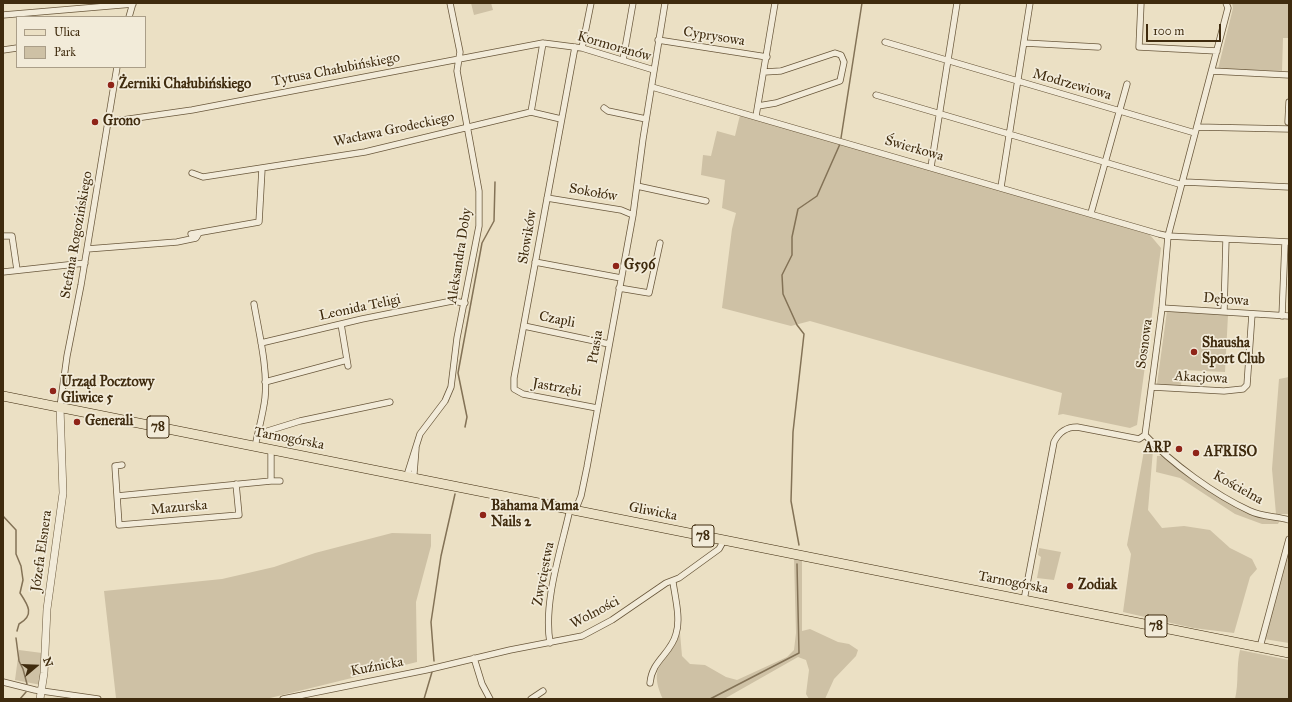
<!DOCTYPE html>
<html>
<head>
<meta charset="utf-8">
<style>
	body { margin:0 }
	#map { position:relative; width:1292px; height:702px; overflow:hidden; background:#ebe0c4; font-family:"IM FELL Great Primer",serif }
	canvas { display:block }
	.frame { position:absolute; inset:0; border:4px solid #3f2b0e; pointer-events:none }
	.legend { position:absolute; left:16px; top:16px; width:130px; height:52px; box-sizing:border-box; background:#f2ebd9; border:1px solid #aa9e88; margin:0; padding:5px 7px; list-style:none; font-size:12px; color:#3f2b0e }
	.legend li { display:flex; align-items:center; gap:8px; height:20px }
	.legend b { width:20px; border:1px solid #aa9e88 }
	.north { position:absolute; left:16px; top:646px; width:40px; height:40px; -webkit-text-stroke:3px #f2ebd9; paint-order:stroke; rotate:71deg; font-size:11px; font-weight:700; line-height:16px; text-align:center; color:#3f2b0e }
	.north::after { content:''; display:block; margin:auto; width:14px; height:18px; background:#3f2b0e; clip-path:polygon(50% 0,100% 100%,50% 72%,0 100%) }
	.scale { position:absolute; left:1146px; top:24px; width:75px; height:18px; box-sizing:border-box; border:2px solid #3f2b0e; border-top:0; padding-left:5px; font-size:12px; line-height:14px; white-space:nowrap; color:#3f2b0e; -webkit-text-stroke:3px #f2ebd9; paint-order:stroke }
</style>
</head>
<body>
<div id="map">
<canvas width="1292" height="702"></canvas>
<div class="frame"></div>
<ul class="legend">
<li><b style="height:5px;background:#ebe0c4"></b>Ulica</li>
<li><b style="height:11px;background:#cec1a5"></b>Park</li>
</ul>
<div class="north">N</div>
<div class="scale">100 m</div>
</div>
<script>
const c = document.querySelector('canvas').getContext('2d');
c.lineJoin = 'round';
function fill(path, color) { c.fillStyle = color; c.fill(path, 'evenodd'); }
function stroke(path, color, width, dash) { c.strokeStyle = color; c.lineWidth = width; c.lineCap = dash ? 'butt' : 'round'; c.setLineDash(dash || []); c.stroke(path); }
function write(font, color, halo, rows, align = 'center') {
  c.font = font + ' "IM FELL Great Primer",serif'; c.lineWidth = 3.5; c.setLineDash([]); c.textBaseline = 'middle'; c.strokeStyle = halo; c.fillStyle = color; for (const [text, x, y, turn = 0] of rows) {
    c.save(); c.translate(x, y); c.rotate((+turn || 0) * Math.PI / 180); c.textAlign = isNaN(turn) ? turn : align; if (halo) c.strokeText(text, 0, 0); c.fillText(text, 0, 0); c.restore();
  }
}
const green = new Path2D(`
	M471 3H491L493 10 474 15Z
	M1232 3H1289V38H1283L1282 71 1218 69 1233 8Z
	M742 114 1150 235 1161 248 1137 425 1130 428 1063 414 1058 415 1062 393 810 321 791 326 722 308 732 229 736 213 722 208 725 180 701 175 703 155 711 156 717 131 735 136 740 115Z
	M1167 311 1228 315 1225 372 1182 370 1181 387 1157 384Z
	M1289 377V514H1276L1272 469 1279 379Z
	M1145 445 1153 450 1148 510 1162 528 1184 526 1210 530 1230 548 1252 559 1257 569 1250 577 1234 633 1193 628 1123 612 1131 554 1127 545Z
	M1157 456H1165L1250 512 1281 518 1278 524H1262L1235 514 1180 478 1156 472Z
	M392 533 431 534V546L416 602 417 662 266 699 116 698 104 591 222 579 274 567 315 553Z
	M1289 545V643L1264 639Z
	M1039 548 1061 552 1054 580 1037 578 1041 557 1038 555Z
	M794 559 802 561V631L810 629 838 642 849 644 858 650 856 656 834 679 825 699H809L806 694 809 670 806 660 798 657 724 699H663C646 662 669 664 680 633L682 656 690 664 705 665 726 677 737 680 787 657 794 650 796 633Z
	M19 650 42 653 41 685 15 680Z
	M1240 650 1289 660V699H1235C1239 683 1236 667 1240 650Z`);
const stream = new Path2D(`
	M841 138 862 3
	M465 427 467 417 458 373 482 243 494 221 495 182
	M3 516 16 530V554L21 566 23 580 20 593C28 605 35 615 19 624L17 631
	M799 545 791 501 793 432 804 334 797 325 783 294 782 275 792 255V237L798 209 817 196 840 144
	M16 638 19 661 23 669 27 684
	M434 661 431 622 441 556 455 494
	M20 699 26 692
	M424 699 432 672
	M710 699 799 653 797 564`);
const minor = new Path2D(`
	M1141 3 1139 47 1217 51
	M3 15 133 4
	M129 17 133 3
	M658 40 767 57
	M885 42 1195 133
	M1024 43 1098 47
	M575 47 514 378V389L523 394 597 408
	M582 48 591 3
	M3 50 17 48
	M623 60 633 3
	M1212 71 1289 75
	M652 87 1159 234 1168 236 1289 242
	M876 95 1179 184 1185 182 1289 187
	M758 106 776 103 840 81 844 62 841 55 835 53 781 71 764 72
	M604 108 608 111 646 119
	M531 112 543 43
	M531 112 561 119
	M756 116 775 3
	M108 122 192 110 543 43 582 48 654 70
	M1288 122 1289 102
	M1197 127 1289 129
	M931 167 957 3
	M192 173 203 177 365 152 531 112
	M637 186 706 201
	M1001 187 1030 3
	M547 198 621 210 633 215
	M1091 213 1127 84
	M191 234 259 222 262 169
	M3 236H12L17 270
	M87 249 177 242 196 238 199 233
	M535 262 621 278
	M3 272 85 263
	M619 288 649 293 660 243
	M254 304C259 333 268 369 265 398 263 415 258 431 255 447
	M1162 308 1289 316
	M1224 312 1226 239
	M1282 316 1285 242
	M341 324 348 366
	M524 326 609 344
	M261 343 362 319 452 301 465 303
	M265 382 347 360
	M1152 387 1224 391 1243 389 1247 385 1252 314
	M60 407 67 356 81 285 117 67
	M258 434 300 421 390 402
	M1145 435C1171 463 1215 495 1250 511 1262 517 1276 516 1289 520
	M416 448 414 473 410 477 408 472 420 434 445 401 451 387 457 338 479 226V191L457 71 460 52 450 3
	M271 481H280
	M236 484 239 515 119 525 117 496 271 481V450
	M117 496 115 466 122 465
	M575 511 581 496 587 467 633 215 643 139 665 3
	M1024 600 1054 442C1059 432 1066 427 1077 427L1139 439 1145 435 1162 308 1168 236 1228 8 1226 3
	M550 643C543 602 561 550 570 509
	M1260 647 1289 539
	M474 658 482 684 490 699
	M3 682 35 690 98 699
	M650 683C652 660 671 654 676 634 681 619 675 597 673 582
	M283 699 426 670 510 650 582 636 612 620 666 583 679 578 719 549 724 540
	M531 699 543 691`);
const tertiary = new Path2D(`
	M40 699 44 673 47 609 63 493 60 407`);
const primary = new Path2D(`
	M3 396 1289 653`);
const markers = [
	[111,85,4,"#8f2418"],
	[95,122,4,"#8f2418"],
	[616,266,4,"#8f2418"],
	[1194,352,4,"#8f2418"],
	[53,391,4,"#8f2418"],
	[77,422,4,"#8f2418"],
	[1179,449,4,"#8f2418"],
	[1196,453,4,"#8f2418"],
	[483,515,4,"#8f2418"],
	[1070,586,4,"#8f2418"]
];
const shields = [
	[158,427,22],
	[703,536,22],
	[1156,626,22]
];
const shieldNames = [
	["78",158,427],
	["78",703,536],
	["78",1156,626]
];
const streetNames = [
	["Cyprysowa",714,37,9],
	["Kormoranów",614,47,16],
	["Tytusa Chałubińskiego",336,70,-11],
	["Modrzewiowa",1072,85,16],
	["Wacława Grodeckiego",394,130,-12],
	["Świerkowa",914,149,16],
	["Sokołów",593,193,10],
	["Stefana Rogozińskiego",77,235,-80],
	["Słowików",528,237,-80],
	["Aleksandra Doby",460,256,-81],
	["Dębowa",1226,300,4],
	["Leonida Teligi",360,308,-12],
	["Czapli",557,320,11],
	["Sosnowa",1145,344,-82],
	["Ptasia",596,347,-80],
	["Akacjowa",1201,378,3],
	["Jastrzębi",557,388,10],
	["Tarnogórska",289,439,11],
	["Kościelna",1238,488,29],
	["Mazurska",179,508,-5],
	["Gliwicka",653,512,11],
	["Józefa Elsnera",42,551,-82],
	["Zwycięstwa",544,574,-79],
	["Tarnogórska",1013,583,11],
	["Wolności",595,613,-28],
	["Kuźnicka",377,667,-11]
];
const poiNames = [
	["Żerniki Chałubińskiego",119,85],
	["Grono",103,122],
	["G596",624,266],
	["Shausha",1202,344],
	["Sport Club",1202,360],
	["Urząd Pocztowy",61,383],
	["Gliwice 5",61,399],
	["Generali",85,422],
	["ARP",1171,449,"right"],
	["AFRISO",1204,453],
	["Bahama Mama",491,507],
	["Nails 2",491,523],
	["Zodiak",1078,586]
];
fill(green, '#cec1a5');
stroke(stream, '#837256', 1.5);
stroke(minor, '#6a583c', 7);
stroke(tertiary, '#6a583c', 8);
stroke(primary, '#3f2b0e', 10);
stroke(minor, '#f2ebd9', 5.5);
stroke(tertiary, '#f2ebd9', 7);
stroke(primary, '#ebe0c4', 9);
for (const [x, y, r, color] of markers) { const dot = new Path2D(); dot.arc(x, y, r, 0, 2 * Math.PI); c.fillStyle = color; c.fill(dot); stroke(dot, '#f2ebd9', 1.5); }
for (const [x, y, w] of shields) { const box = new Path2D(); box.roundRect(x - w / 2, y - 11, w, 22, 3); c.fillStyle = '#f2ebd9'; c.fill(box); stroke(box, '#3f2b0e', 1); }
write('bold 13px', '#3f2b0e', null, shieldNames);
write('14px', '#3f2b0e', '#f2ebd9', streetNames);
write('bold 14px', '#3f2b0e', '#f2ebd9', poiNames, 'left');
</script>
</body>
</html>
